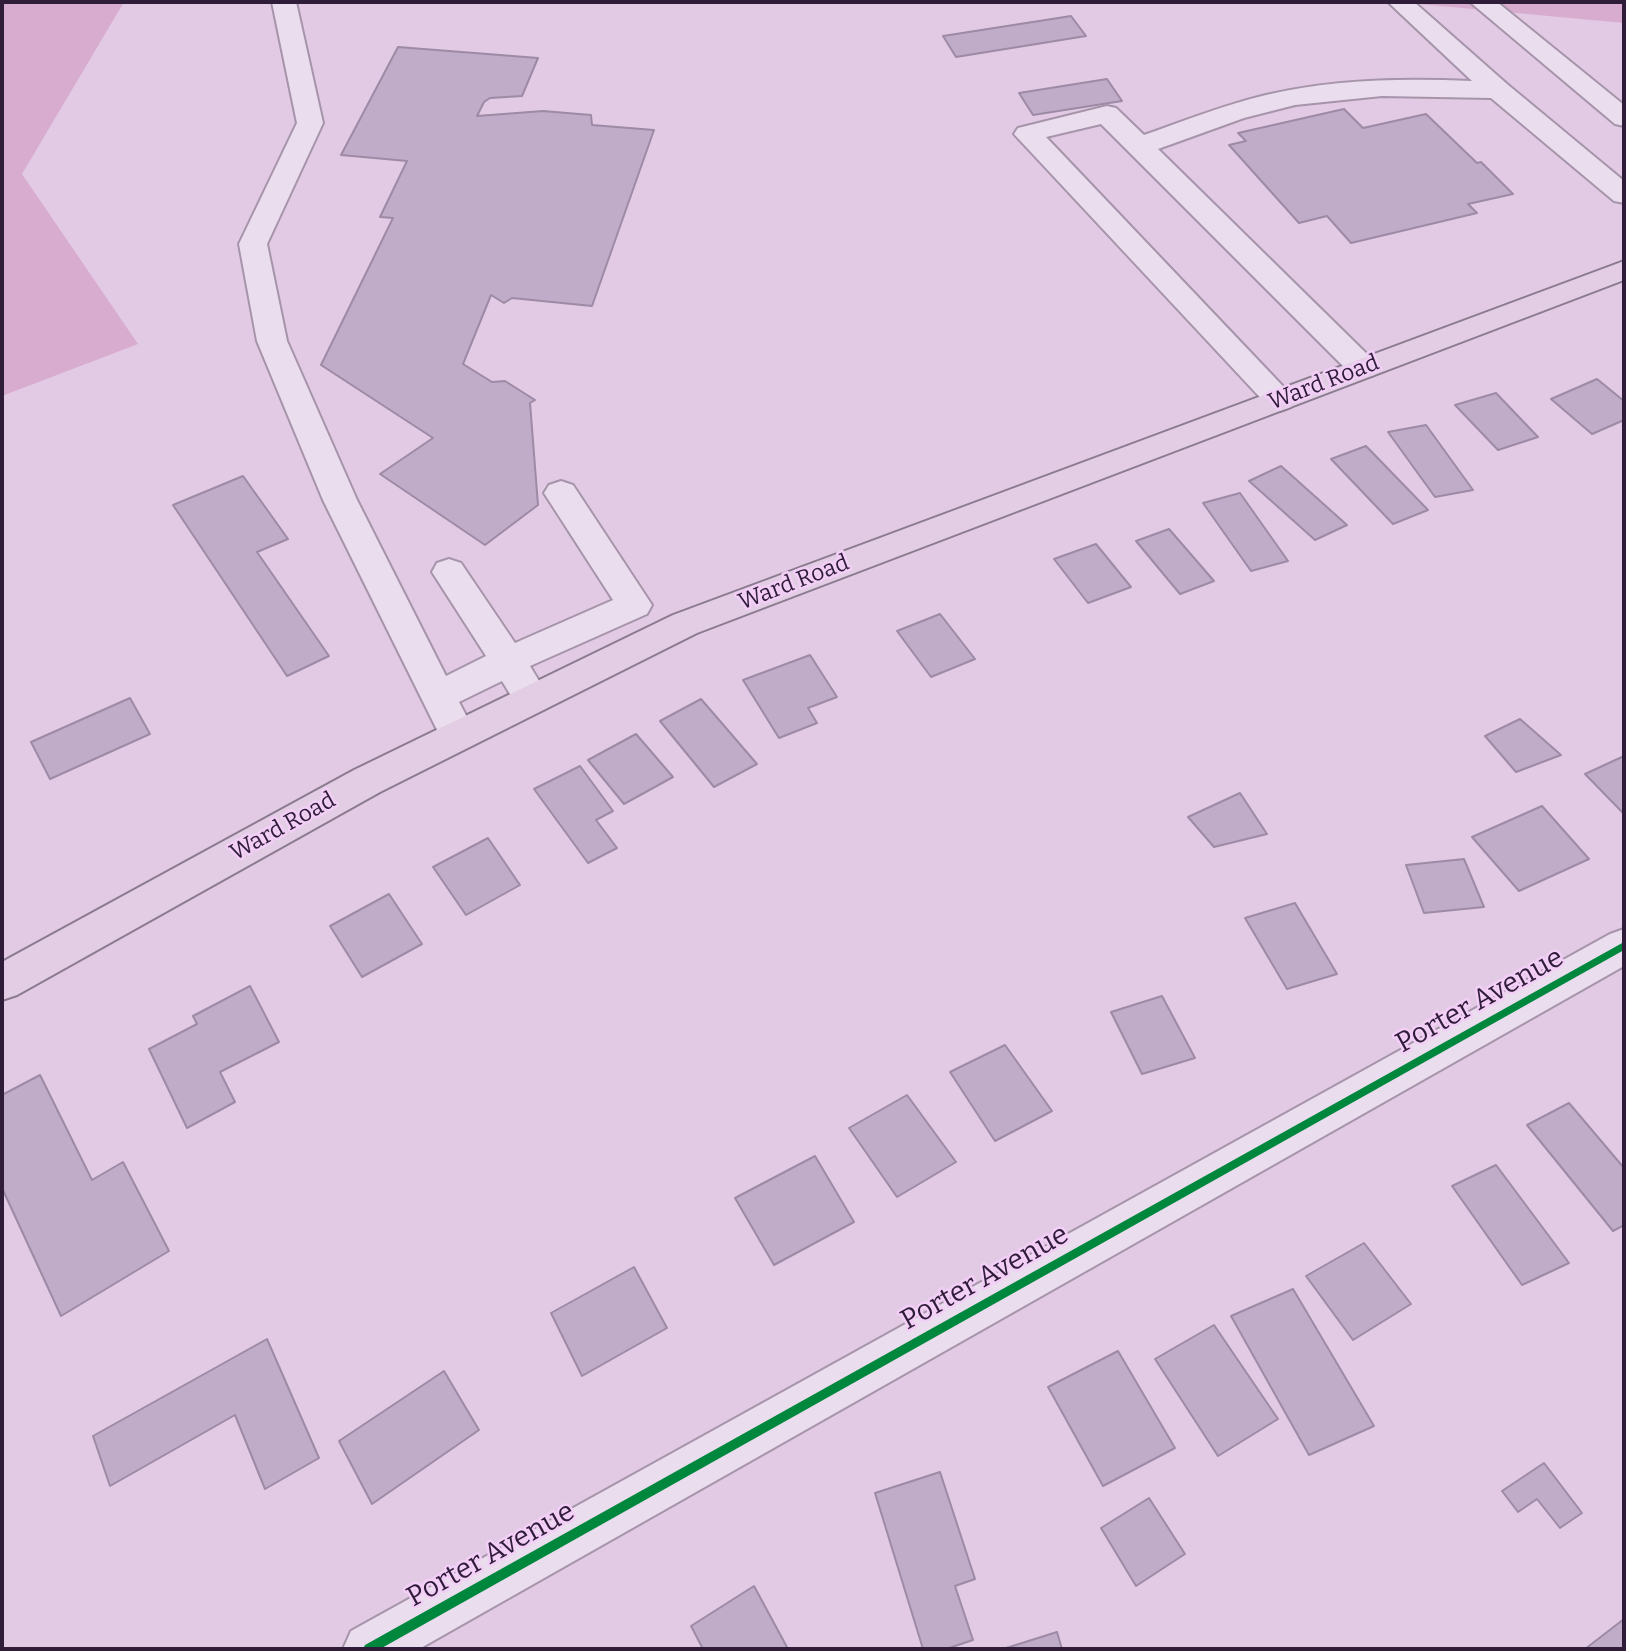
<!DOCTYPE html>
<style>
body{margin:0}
#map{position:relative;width:1626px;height:1651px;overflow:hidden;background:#e2cae5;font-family:Bitter,serif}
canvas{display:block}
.frame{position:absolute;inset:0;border:4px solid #2f1c39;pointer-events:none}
</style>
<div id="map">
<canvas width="1626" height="1651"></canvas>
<div class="frame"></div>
</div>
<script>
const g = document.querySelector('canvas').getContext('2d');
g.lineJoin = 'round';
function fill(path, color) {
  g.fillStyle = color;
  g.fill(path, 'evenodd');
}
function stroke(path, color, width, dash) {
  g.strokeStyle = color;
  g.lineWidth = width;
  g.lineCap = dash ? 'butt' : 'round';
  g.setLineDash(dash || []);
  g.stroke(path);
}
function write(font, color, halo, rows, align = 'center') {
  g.font = font + ' Bitter,serif';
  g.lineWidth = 5;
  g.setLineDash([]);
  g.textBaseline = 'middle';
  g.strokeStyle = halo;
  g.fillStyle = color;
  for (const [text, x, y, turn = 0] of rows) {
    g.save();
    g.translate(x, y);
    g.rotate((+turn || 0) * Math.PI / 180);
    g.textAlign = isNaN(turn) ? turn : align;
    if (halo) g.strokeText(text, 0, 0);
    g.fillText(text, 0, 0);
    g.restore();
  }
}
fill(new Path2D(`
 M2 2H124L22 174 138 344 2 396Z
 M1397 2H1624V23Z`), '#d8accf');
const building = new Path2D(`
 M1071 16 1086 36 956 57 943 36Z
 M398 47 538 58 522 96 490 98 484 102 477 116 543 111 591 115 592 125 654 130 592 306 512 298 504 303 491 295 463 364 492 382 505 381 535 400 530 403 538 505 485 545 380 474 433 438 321 365 393 218 380 217 407 161 341 155Z
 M1107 79 1122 101 1033 115 1019 93Z
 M1344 109 1363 128 1426 114 1477 163 1481 162 1513 194 1468 204 1477 213 1351 243 1327 216 1299 223 1229 145 1246 141 1238 133Z
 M1597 379 1624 401V420L1592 434 1551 399Z
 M1496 393 1538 437 1498 450 1455 405Z
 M1426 425 1473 490 1435 497 1388 432Z
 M1366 446 1428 510 1393 524 1331 459Z
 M1281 466 1347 525 1315 540 1249 481Z
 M243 476 288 539 257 552 329 656 287 676 173 505Z
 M1240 493 1288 561 1251 571 1203 503Z
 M1169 529 1214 581 1180 594 1136 541Z
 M1096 544 1131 587 1088 603 1054 559Z
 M940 614 975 659 931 677 897 631Z
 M810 655 837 697 808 708 817 723 779 738 743 680Z
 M130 698 150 734 50 779 31 742Z
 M701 699 757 764 714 787 660 721Z
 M1520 719 1561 755 1516 772 1485 736Z
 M636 734 673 777 624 804 588 760Z
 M1624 756V814L1585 774Z
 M580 766 613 811 596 820 617 848 588 863 534 789Z
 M1240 793 1267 834 1214 847 1188 817Z
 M1542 806 1589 859 1519 891 1472 837Z
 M488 838 520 885 466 915 433 867Z
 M1464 859 1484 907 1424 913 1406 865Z
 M389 894 422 944 362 977 330 926Z
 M1295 903 1337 974 1287 989 1245 918Z
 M250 986 279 1042 220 1072 235 1102 187 1128 149 1049 197 1024 193 1016Z
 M1162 996 1195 1058 1142 1074 1111 1012Z
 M1005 1045 1052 1111 995 1141 950 1072Z
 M40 1075 92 1180 123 1162 169 1251 61 1316 2 1188V1095Z
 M907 1095 956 1162 897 1197 849 1128Z
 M1569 1103 1624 1168V1225L1613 1231 1527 1125Z
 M815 1156 854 1222 774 1265 735 1198Z
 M1496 1165 1569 1263 1522 1285 1452 1186Z
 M1364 1243 1411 1304 1353 1340 1306 1276Z
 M634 1267 667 1328 582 1376 551 1313Z
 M1293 1289 1374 1426 1309 1455 1231 1316Z
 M1214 1325 1278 1419 1218 1456 1155 1359Z
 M267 1339 319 1458 265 1489 235 1415 110 1486 93 1436Z
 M1118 1351 1175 1448 1103 1486 1048 1387Z
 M444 1371 479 1430 372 1504 339 1441Z
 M1544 1463 1582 1513 1560 1528 1537 1499 1518 1512 1502 1491Z
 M940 1472 975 1579 955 1586 973 1640 946 1649H923L875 1493Z
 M1149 1498 1185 1554 1136 1586 1101 1528Z
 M754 1586 788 1649H703L691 1626Z
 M1624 1619V1649H1585Z
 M1057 1632 1062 1649H1003Z`);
fill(building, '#c0abc9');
stroke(building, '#9d8aa5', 2);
const minor = new Path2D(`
 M272 2H296L323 123 267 244 287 341 357 500 446 676 486 656 432 572 437 563 449 559 461 563 515 643 613 600 544 493 549 485 561 481 573 485 652 605 647 614 530 666 550 699 545 709 532 713 519 709 502 681 459 702 477 736 471 746 458 751 445 746 323 500 257 341 239 244 297 123Z
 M1388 2H1414L1507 84 1624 181V203L1614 201 1491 98 1382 96 1295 105 1244 118 1158 149 1374 361 1378 368 1374 375 1363 378 1352 375 1101 124 1046 137 1296 400 1291 407 1280 411 1269 407 1014 134 1018 128 1107 106 1116 108 1144 135C1184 121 1224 105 1266 95 1333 79 1403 78 1472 81Z
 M1470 2H1497L1624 105V126L1615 124Z
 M1624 929V966L419 1649H343L351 1631 1610 934Z`);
const major = new Path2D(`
 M1624 261V280L697 633 380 792 17 995 2 1000V962L354 770 673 615Z`);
stroke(minor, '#a694aa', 4);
stroke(major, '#8b7b8f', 4);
fill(minor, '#eadded');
fill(major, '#e2cde5');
fill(new Path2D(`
 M1624 942V950L380 1649H363L365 1645Z`), '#00873e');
write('23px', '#2f1c39', '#f3cff7', [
 ["Ward Road",1324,383,-21],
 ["Ward Road",794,583,-21],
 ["Ward Road",283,827,-29]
]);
write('28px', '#2f1c39', '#f3cff7', [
 ["Porter Avenue",1480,1001,-29],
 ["Porter Avenue",985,1278,-29],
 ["Porter Avenue",491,1555,-29]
]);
</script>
